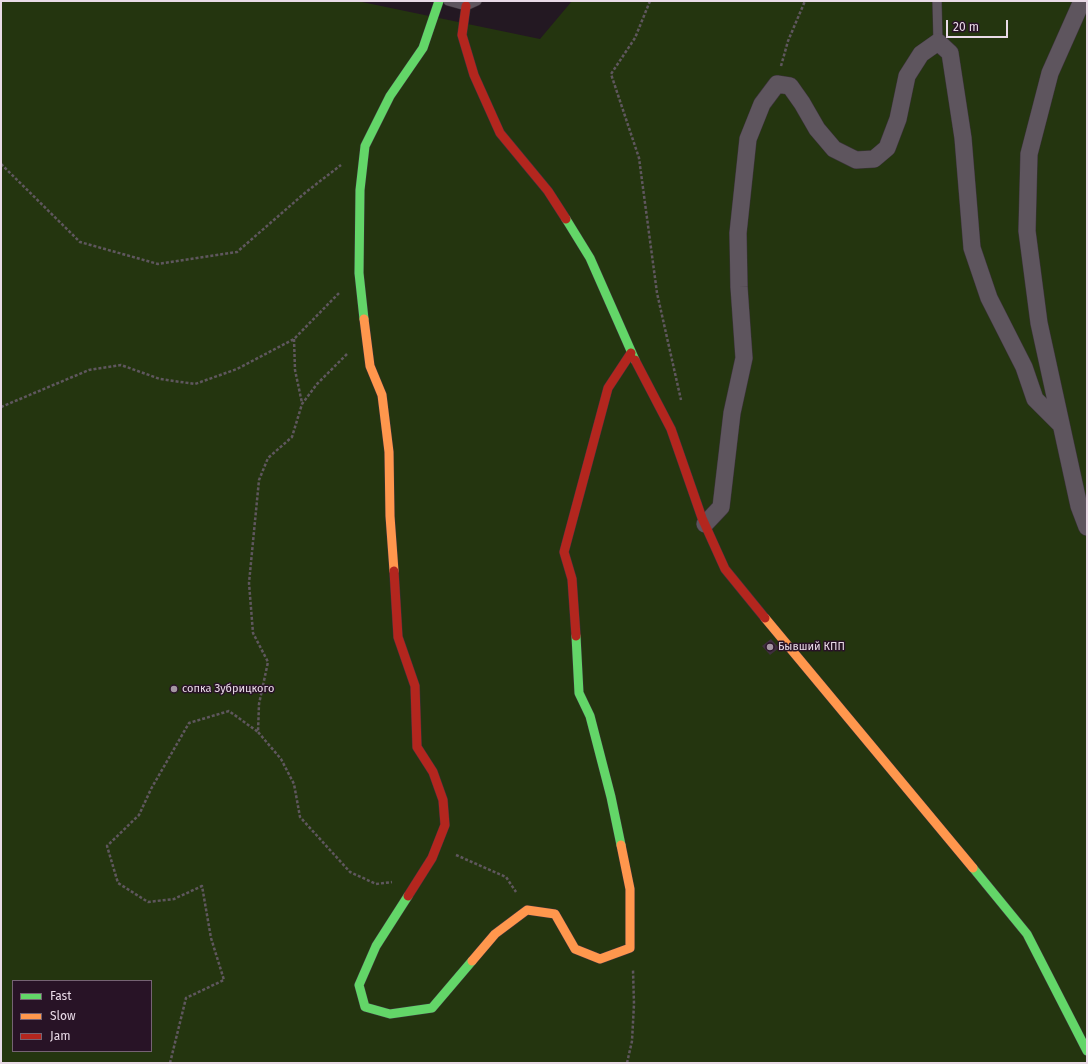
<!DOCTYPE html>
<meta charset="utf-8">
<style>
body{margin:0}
#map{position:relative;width:1088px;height:1064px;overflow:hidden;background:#231822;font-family:"Fira Sans",sans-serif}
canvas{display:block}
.frame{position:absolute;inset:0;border:2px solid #e9dae7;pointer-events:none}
.legend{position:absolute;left:12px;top:980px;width:140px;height:72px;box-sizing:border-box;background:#281326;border:1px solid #756373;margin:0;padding:5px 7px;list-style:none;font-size:12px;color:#e9dae7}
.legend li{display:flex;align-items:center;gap:8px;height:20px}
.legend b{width:20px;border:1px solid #756373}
.scale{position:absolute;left:946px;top:20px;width:62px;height:18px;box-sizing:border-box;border:2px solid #e9dae7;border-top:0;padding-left:5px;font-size:12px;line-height:14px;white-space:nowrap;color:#e9dae7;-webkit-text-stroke:3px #281326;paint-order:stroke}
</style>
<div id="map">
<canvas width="1088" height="1064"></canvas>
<div class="frame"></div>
<ul class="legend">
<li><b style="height:5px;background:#63d668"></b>Fast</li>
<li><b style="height:5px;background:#ff974d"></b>Slow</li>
<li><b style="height:5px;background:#b3261e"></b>Jam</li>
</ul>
<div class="scale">20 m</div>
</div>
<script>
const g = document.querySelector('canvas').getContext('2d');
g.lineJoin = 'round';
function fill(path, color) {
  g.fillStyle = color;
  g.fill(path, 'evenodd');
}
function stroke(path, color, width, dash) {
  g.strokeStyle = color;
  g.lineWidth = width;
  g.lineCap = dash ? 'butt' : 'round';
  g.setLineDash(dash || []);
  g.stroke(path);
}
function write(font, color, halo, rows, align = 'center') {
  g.font = font + ' "Fira Sans",sans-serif';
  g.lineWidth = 3;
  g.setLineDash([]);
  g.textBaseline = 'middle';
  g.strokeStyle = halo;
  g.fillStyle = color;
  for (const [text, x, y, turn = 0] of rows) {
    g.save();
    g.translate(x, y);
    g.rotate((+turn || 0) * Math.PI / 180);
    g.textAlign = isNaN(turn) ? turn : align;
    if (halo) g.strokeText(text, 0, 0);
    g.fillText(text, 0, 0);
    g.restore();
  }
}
fill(new Path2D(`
 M1 1H357L540 39 572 1H1087V1063H1ZM13 981H151V1051H13Z`), '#24350f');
fill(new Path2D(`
 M771 639 779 648 770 655 762 646Z`), '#3f2f3e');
const lane = new Path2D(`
 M448 1 466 6 477 1
 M937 1 938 42`);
const street = new Path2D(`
 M1082 1 1050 73 1029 154 1027 231 1039 323 1079 506 1087 527
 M705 524 721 507 732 413 744 358 739 287 738 233 748 139 762 104 777 84 790 86 802 103 817 129 834 149 856 160 874 159 887 148 898 119 907 76 921 54 938 42 950 53 963 138 972 248 989 298 1024 367 1035 399 1061 425`);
const fast = new Path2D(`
 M566 219 590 258 635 360
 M364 319 359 273 360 190 365 146 390 96 423 48 439 1
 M576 636 579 693 590 716 611 797 621 845
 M973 868 1027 934 1087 1051
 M408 896 376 946 359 985 365 1007 390 1014 432 1008 472 961`);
const slow = new Path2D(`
 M364 319 370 366 382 395 389 452 390 516 394 571
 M765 618 973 868
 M472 961 495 934 527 910 555 914 575 949 600 959 630 948V889L621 845`);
const jam = new Path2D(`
 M466 6 462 35 474 75 500 133 548 191 566 219
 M635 360 671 429 702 518 725 569 765 618
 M394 571 398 637 415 686 417 747 433 772 443 800 445 825 432 858 408 896
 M576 636 572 579 564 552 608 388 631 353`);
stroke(lane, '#3c333b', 10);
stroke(street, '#3c333b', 18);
stroke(fast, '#3c333b', 10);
stroke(slow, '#3c333b', 10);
stroke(jam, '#3c333b', 10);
stroke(new Path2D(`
 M650 1 635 38 611 74 639 158 657 293 681 400
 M781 66 788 41 805 1
 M1 164 80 242 158 264 237 252 306 192 341 165
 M294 339 295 370 302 403
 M347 354 317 384 302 404 292 437 268 458 259 480 249 583 253 633 268 662 259 704 258 732 281 759 294 784 300 817 350 872 376 884 392 882
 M1 407 89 370 121 365 160 379 195 384 237 369 294 339 339 293
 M456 855 506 877 516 892
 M170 1063 186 998 224 980 211 938 202 886 174 899 148 902 118 883 107 846 139 815 151 789 189 723 229 711 258 732
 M627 1063 632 1041 634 1004 633 970`), '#5f575e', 2.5, [3, 2]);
stroke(lane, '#5e555e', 9);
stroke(street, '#5e555e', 17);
stroke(fast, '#63d668', 9);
stroke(slow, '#ff974d', 9);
stroke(jam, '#b3261e', 9);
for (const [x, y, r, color] of [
 [770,647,4,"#a496a2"],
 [174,689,4,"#a496a2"]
]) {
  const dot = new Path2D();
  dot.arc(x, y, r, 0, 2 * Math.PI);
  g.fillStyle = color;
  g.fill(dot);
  stroke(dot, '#281326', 1.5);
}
write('11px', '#e9dae7', '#281326', [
 ["Бывший КПП",778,647],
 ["сопка Зубрицкого",182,689]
], 'left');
</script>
